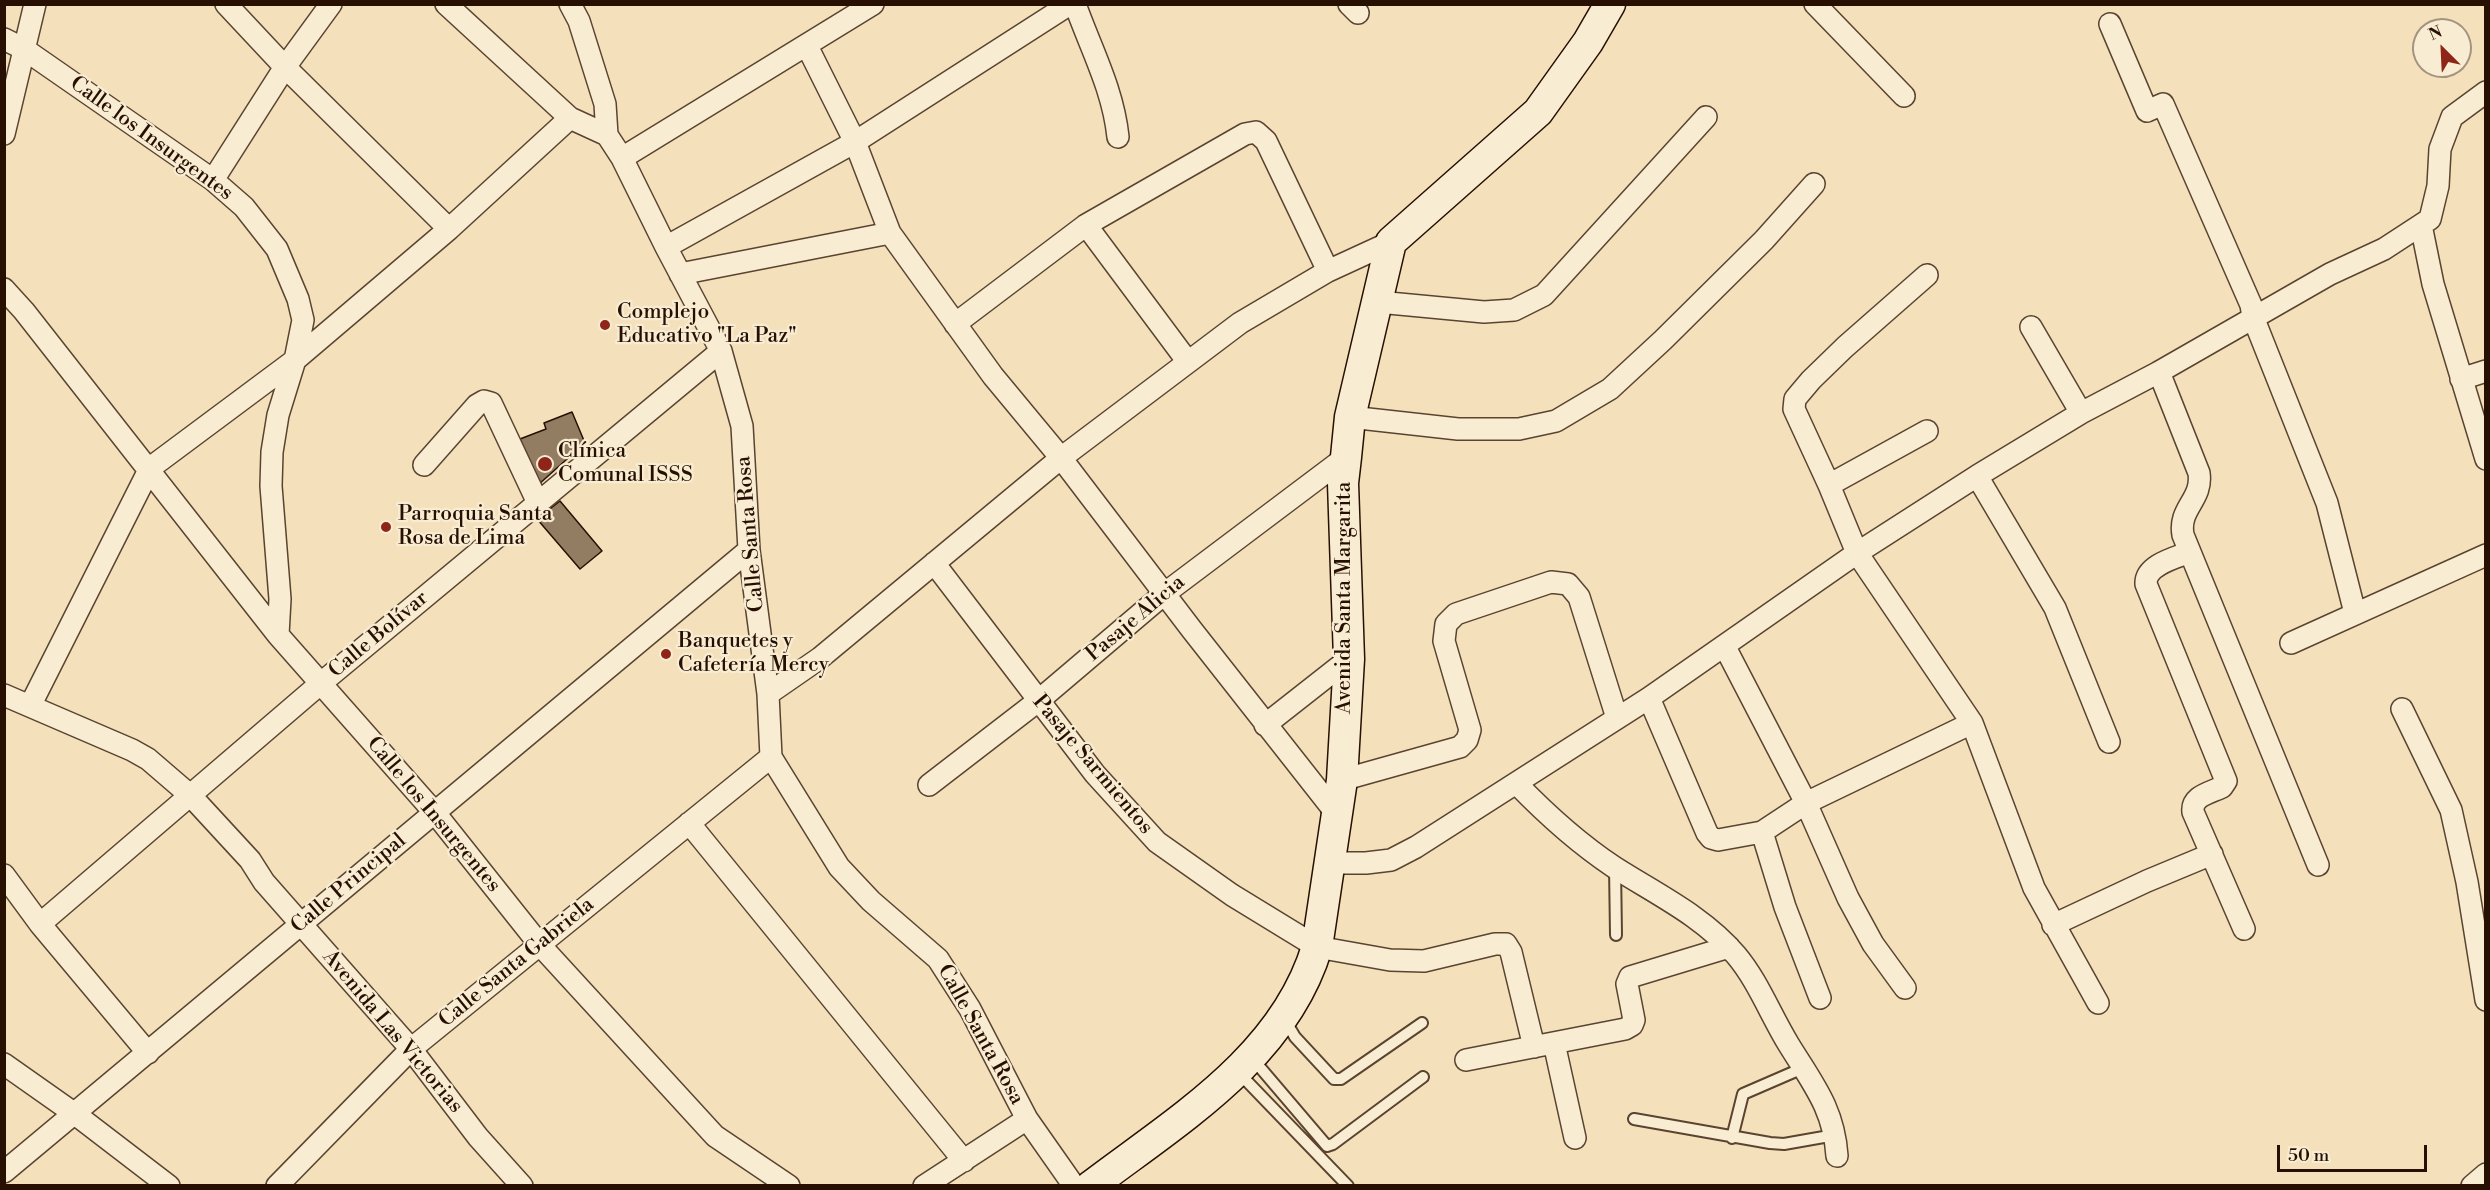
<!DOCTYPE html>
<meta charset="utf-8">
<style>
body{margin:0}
#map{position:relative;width:2490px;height:1190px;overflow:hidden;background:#f4e1bc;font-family:"Libre Bodoni",serif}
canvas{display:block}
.frame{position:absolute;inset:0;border:6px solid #271002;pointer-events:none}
.north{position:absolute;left:2412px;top:18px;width:60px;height:60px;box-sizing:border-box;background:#f8ecd3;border:2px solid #a4947f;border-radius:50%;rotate:336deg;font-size:16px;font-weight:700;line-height:24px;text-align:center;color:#271002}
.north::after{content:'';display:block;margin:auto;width:21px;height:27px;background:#8f2418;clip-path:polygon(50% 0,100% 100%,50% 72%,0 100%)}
.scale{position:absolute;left:2277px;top:1145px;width:150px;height:27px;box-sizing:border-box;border:3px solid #271002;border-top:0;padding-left:8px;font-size:18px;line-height:21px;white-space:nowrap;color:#271002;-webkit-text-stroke:4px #f8ecd3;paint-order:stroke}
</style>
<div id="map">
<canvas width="2490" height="1190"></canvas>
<div class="frame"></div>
<div class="north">N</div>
<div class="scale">50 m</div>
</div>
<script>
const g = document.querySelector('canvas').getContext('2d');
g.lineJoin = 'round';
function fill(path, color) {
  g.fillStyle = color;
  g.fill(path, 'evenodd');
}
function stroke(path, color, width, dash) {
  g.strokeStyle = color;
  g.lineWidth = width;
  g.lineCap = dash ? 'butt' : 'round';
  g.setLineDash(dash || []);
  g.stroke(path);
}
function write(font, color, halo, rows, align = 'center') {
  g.font = font + ' "Libre Bodoni",serif';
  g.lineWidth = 4.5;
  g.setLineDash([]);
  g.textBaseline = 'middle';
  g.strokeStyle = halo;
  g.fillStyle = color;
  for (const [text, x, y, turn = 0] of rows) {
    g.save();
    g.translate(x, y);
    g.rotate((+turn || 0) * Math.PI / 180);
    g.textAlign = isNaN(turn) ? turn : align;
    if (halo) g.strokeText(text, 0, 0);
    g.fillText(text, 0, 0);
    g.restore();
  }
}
const building = new Path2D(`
 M572 412 585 443 538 485 520 439 546 429 544 423Z
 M560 501 602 551 580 569 537 519Z`);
fill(building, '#927d63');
stroke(building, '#271002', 1.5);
const lane = new Path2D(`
 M1615 867 1616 935
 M1285 1020 1295 1037 1334 1079H1341L1422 1023
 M1252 1058 1327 1146 1333 1144 1423 1077
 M1238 1072 1348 1186
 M1634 1119 1770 1143 1784 1144 1835 1135
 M1732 1138 1743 1094 1803 1068`);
const street = new Path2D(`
 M226 4 285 67 449 229
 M446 4 570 118 607 135
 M570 4 579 21 605 104 607 135 622 158 666 247 721 351 742 426 749 550 768 694 771 757 839 867 871 901 938 959 970 1009 1027 1119 1074 1186
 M1075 4C1091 49 1113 89 1118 137
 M1349 4 1358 13
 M1815 4 1904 96
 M2110 24 2147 111 2163 104 2251 305 2253 317 2327 503 2355 613
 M4 39 24 49 213 180 244 207 277 249 298 299 303 320 295 360 150 468 30 706
 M807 46 855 142 890 233 993 376 1061 458 1192 630 1336 813
 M570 118 449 229 295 360 278 415 272 452 271 486 280 599 278 635 435 813 540 945 715 1136 789 1186
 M4 134 35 4
 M622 158 873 4
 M213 180 285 67 331 4
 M1086 225 1188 362
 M2421 225 2433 284 2486 459
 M666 247 855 142 1070 4
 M680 274 890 233
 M1927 275 1845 347 1811 380 1795 399 1794 409 1829 485 1857 553 1972 723 2034 888 2098 1003
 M4 289 24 311 278 635
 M1378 302 1484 312 1514 310 1544 295 1706 117
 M955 324 1086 225 1245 134 1256 132 1266 141 1328 271
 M2031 327 2081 413
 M2159 372 2199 473C2203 500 2178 508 2183 535L2318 865
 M2461 379 2486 371
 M1350 417 1458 429H1519L1556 421 1610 389 1663 340 1764 240 1814 184
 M424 465 477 405 484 401 491 403 538 503
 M1977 476 2055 608 2109 742
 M1829 485 1927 431
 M2190 552C2175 558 2145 565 2146 584L2226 781 2222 787C2210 793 2191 796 2193 812L2244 929
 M934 563 1095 774 1157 842 1232 895 1317 947 1390 960 1424 961 1495 944H1506L1511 952 1534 1047
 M2291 643 2486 555
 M1725 647 1806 803 1848 898 1873 944 1905 988
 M768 694 820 658 1061 458 1240 323 1328 271 1391 242
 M4 695 132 750 148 759 191 796 250 860 264 882 411 1049 478 1137 522 1186
 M1649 698 1707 833 1711 838 1718 840 1762 832 1806 803 1972 723
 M2402 709 2451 810 2467 882 2486 1000
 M1265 725 1349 659
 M1342 780 1460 747 1467 740 1470 730 1444 641 1446 624 1456 614 1551 582 1568 584 1579 597 1617 718
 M1517 784C1547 815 1578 843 1614 867 1656 894 1703 916 1736 955 1758 981 1771 1016 1789 1045 1813 1084 1834 1109 1837 1156
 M929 785 1038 701 1164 594 1346 457
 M689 823 964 1161
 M1762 832 1785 907 1820 998
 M1330 863H1366L1391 860 1416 847 1649 698 1857 553 1977 476 2081 413 2159 372 2330 274 2384 249 2430 219 2438 186 2440 149 2452 117 2486 92
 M4 875 40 924 148 1053
 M40 924 320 684 721 351
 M2053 925 2147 881 2212 854
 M1554 1043 1575 1138
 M1466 1060 1625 1029 1632 1025 1634 1020 1627 984 1630 977 1729 947
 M4 1064 75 1114 169 1186
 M4 1172 749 550
 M277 1186 411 1049 771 757
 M924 1186 1027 1119
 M2472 1186 2486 1174`);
const secondary = new Path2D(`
 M1091 1186C1178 1120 1284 1057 1317 947L1342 780 1349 659 1343 483 1346 457 1350 417 1391 242 1538 112 1588 42 1610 4`);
stroke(lane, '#5a4430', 14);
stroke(street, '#5a4430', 24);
stroke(secondary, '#271002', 33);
stroke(lane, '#f8ecd3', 10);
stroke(street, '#f8ecd3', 21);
stroke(secondary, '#f8ecd3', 30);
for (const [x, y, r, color] of [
 [605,325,6,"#8f2418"],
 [545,464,8,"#8f2418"],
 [386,527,6,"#8f2418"],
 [666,654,6,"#8f2418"]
]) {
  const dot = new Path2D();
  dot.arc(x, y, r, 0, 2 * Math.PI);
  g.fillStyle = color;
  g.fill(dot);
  stroke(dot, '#f8ecd3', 2);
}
write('21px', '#271002', '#f8ecd3', [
 ["Calle los Insurgentes",151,139,36],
 ["Calle Santa Rosa",751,534,-95],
 ["Avenida Santa Margarita",1345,598,-90],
 ["Pasaje Alicia",1136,619,-40],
 ["Calle Bolívar",379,635,-40],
 ["Pasaje Sarmientos",1092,765,50],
 ["Calle los Insurgentes",433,815,50],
 ["Calle Principal",349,884,-40],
 ["Calle Santa Gabriela",517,963,-39],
 ["Avenida Las Victorias",392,1032,50],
 ["Calle Santa Rosa",980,1035,61]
]);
write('21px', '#271002', '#f8ecd3', [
 ["Complejo",617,313],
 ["Educativo \"La Paz\"",617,337],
 ["Clínica",558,452],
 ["Comunal ISSS",558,476],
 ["Parroquia Santa",398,515],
 ["Rosa de Lima",398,539],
 ["Banquetes y",678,642],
 ["Cafetería Mercy",678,666]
], 'left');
</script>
